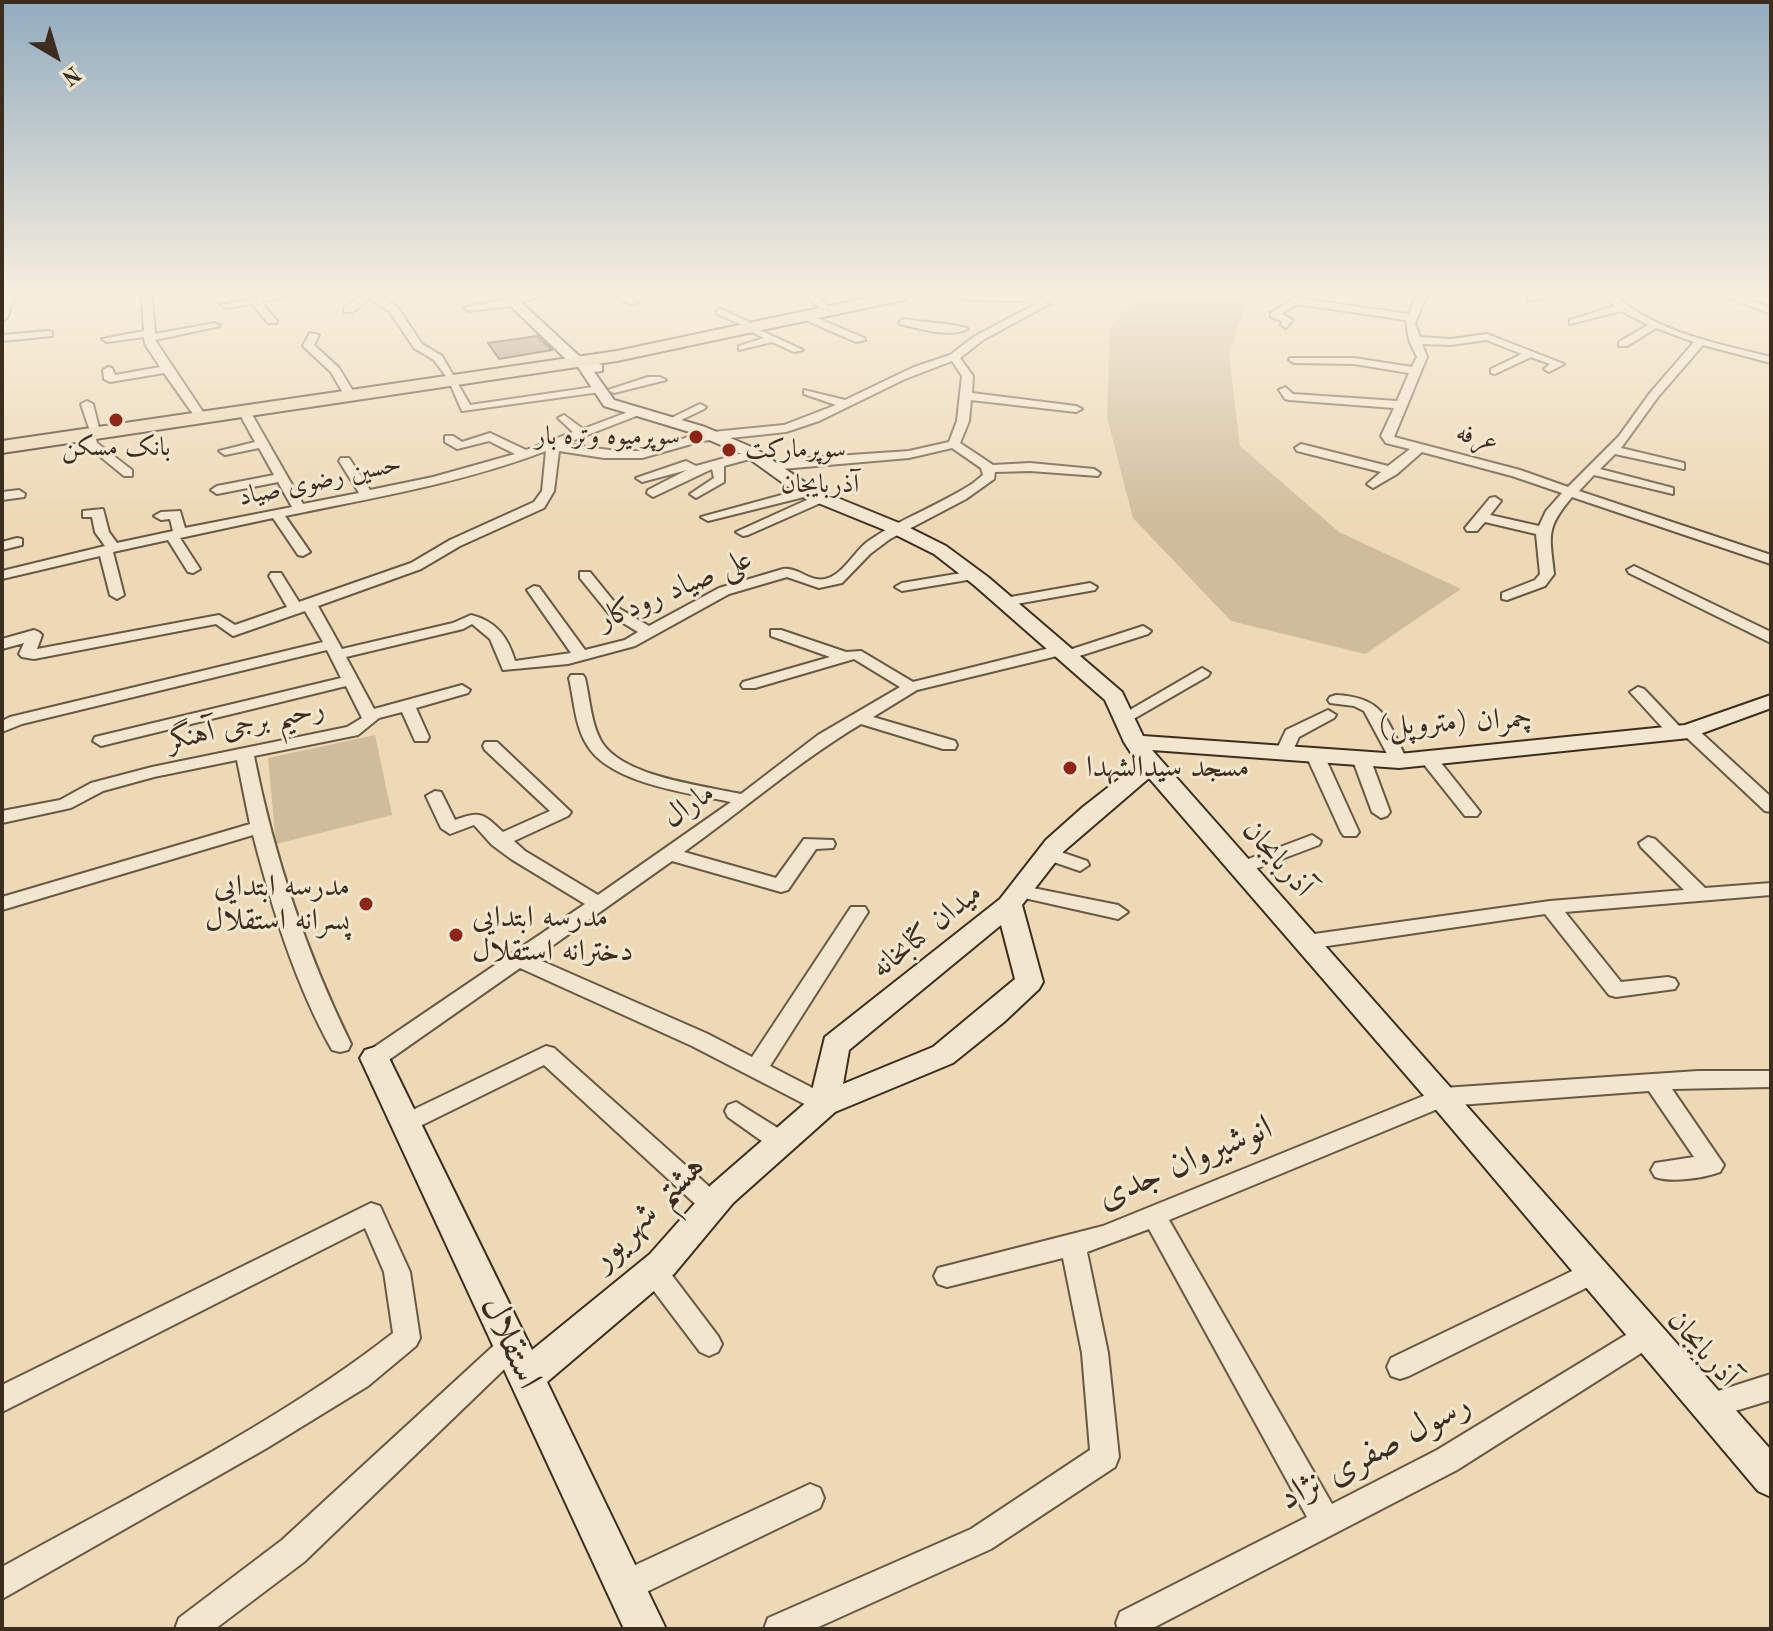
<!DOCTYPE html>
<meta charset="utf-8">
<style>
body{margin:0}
#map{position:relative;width:1773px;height:1631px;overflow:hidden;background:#edd9b5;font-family:"Old Standard TT",serif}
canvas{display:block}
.frame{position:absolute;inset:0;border:4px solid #3d2d1e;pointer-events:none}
.north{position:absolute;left:16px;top:16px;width:80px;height:80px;-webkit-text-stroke:6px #f3e6cf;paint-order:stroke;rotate:142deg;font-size:22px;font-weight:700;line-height:32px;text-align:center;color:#3d2d1e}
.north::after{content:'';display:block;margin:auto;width:28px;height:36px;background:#3d2d1e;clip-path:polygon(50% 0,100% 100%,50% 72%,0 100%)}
</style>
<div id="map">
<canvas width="1773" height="1631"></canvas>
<div class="frame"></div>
<div class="north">N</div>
</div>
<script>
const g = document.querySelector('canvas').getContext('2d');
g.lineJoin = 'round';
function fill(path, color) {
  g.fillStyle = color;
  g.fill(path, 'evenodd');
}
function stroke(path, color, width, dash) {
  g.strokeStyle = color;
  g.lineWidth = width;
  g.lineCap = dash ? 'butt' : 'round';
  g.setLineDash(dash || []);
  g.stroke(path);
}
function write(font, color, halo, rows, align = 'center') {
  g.font = font + ' "Old Standard TT",Amiri,serif';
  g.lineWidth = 6;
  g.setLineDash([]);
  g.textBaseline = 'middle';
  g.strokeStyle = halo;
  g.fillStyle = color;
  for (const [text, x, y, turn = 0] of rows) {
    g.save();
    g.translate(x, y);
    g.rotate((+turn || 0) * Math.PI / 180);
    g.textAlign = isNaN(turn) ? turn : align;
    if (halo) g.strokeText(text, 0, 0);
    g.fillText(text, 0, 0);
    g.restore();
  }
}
fill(new Path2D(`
 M1138 295H1244L1246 302 1229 354 1240 446 1339 532 1461 589 1365 654 1231 621 1133 518 1107 417 1110 329Z
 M375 735 392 815 276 844 268 758Z`), '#cfbc9b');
const building = new Path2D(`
 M537 336 552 350 499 359 488 343Z`);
fill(building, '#99866d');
stroke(building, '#3d2d1e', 2);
const street = new Path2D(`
 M5 295H15L7 318 2 321Z
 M142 295H152L155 334 215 323 220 326 155 340 203 412 201 414H193L164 373 110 382 104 379 103 370 108 367 112 368 115 375 160 367 145 344 144 337 107 342 102 339 144 331Z
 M267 295H290L261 302 277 321 276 323H268L252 304 226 308 221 305Z
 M361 295H380L398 308 422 344 442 356 470 405 600 386 606 389 600 392 462 411 448 379 434 360 414 348 390 312 370 299 352 312H344V308Z
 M523 295H543L511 306 469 311 464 308Z
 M616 295H628L638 302 630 304Z
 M805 295H816L829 307 821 309Z
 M867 295H878L879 296 874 299Z
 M962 295H1043L1038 298 1049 304 983 340 960 358 973 376 972 393 1076 406 1082 409 1076 412 971 400 969 421 960 443 993 465 1030 463 1094 469 1100 473 1098 476 1030 471 995 472 994 479 966 499 890 539 870 554 842 583 819 588 787 577 729 594 635 646 568 664 503 670 490 639 472 624 463 629 346 657 374 709 462 685 470 690 468 693 416 708 429 737 427 741H415L402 712 379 718 358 735 254 756C274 857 306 952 351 1044L348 1050 340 1052 332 1050C295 984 272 908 253 835L2 910V897L250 824 237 760 154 777 103 791 71 808 2 823V811L60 800 91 783 152 767 347 727 362 718 346 686 101 746 93 741 95 737 341 678 327 650 22 724 2 732V721L10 717 323 642 305 611 233 636 216 624 34 659 22 657 19 654 24 643 2 649V639L34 630 39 632 42 635 37 649 219 615 235 625 287 607 269 576 271 573H281L299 602 411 563 450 540 534 502 542 491 546 451C462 483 372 498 285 516L310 552 303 556 298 555 273 518 180 538 200 569 193 573 188 572 168 540 113 552 124 595 117 599 110 595 100 556 2 579V571L105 546 95 532 92 517H83V511L103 509 109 532 117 543 173 531 170 519 161 520 154 516 161 512 180 511 185 528 292 507 278 482 217 494 211 490 217 486 274 475 259 448 225 455 219 451 255 442 238 411 240 409 250 411 303 504 359 493 339 461 341 458H349L370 490 433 477 515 454 489 441 457 449 445 442V436H453L462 442 490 433 526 450 573 432 558 418 564 415 583 429 636 409H644V413L564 444 617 451H642L702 433 784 425 836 405 804 394V390L845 400 914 367 950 355 975 336 1036 304 1028 301 966 300ZM952 361 962 376 957 421 949 442 909 451 793 459 764 466 770 470 909 458 952 448 981 468 983 475 972 484C938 506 899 519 867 542 853 553 843 575 825 579 809 582 798 567 783 569L719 588 649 626 620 609 590 572H580V578L610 615 638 632 625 640 585 650 539 587 534 586 527 590 571 653 515 661C508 637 496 621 471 615L453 623 342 649 318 606 421 569 460 546 544 508 554 491 559 451 604 458H642L702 441 786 432 819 421 905 379Z
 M1417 295H1427L1415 323 1420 337 1451 339 1487 334 1564 364 1549 372 1544 369 1550 364 1531 357 1495 374 1491 373V369L1522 354 1486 340 1451 345 1422 344 1427 357 1394 437 1520 470 1568 487 1619 436 1650 393 1694 342 1656 328 1627 346H1619V342L1648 325 1621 311 1570 324V320L1615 306 1604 295H1615C1655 332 1719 344 1771 357V363L1703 345 1658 397 1621 448 1684 463V469L1615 454 1600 469 1673 488V494L1594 475 1579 491 1771 555V564L1572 497C1545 529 1550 535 1554 574L1545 586 1507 600 1502 599V593L1535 580 1540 574 1536 534 1485 522 1477 531H1467L1465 528 1490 498 1495 497 1501 501 1490 515 1539 526 1546 511 1562 493 1512 476 1422 452 1397 474 1373 488 1367 484 1381 472 1297 451 1295 448 1301 444 1388 466 1410 449 1386 443 1381 436 1394 408 1289 400 1285 399 1279 390 1285 387 1293 394 1397 401 1409 373 1354 364 1294 363 1289 360 1290 358H1354L1412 367 1417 357 1409 340 1406 320 1297 304 1282 314 1293 320 1286 328 1281 325 1282 321 1271 317V313L1295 298 1409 314Z
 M1534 295H1550L1528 301V297Z
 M1722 295H1737L1771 308V314Z
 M721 309 749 322V325L803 350 794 352 772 342 739 350V346L764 338 747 330V327L717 314V310Z
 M805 313 864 338 865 340 856 342 801 318V314Z
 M904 319C919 322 960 324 968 329 950 338 920 329 900 324L899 322Z
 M48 331 52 332V336L2 341V335Z
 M310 333 319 335 314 345 339 368 353 391 351 393H343L331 372 303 346Z
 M648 377H660L666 380 614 393 608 390Z
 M87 401 93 404 99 428 94 431 97 443 132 470V476H124L85 444V434L90 431 81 404Z
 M700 404 706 407 704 409 675 423 665 421Z
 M753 450 759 454 757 457 724 466V482L696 498 690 494 714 478 712 469 653 497 647 493 648 490 687 470 642 482 636 478 686 461 696 466Z
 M807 488 813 492 812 495 708 521 701 517Z
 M19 490 25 494 24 497 2 500V492Z
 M820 494 826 498 825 501 748 535 743 536 736 532Z
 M17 538 22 539V545L2 550V542Z
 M1634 566 1771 632V643L1629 573 1627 570Z
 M974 571 981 575 979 578 902 591 895 587 902 583Z
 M1090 583 1097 587 1095 590 1005 606 998 602 1005 598Z
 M1143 626 1151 631 1148 634 1070 659H1060L1057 656 917 690 873 717 955 741 957 745 955 749H943L861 724C799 761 743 810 684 852L776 878 804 839 833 840 835 844 833 848 816 849 788 890 781 892 672 861 535 958 708 1034 752 1057 851 907H865L868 912 770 1066 832 1098 835 1104 832 1110 824 1113 816 1110 692 1046 520 968 383 1064 375 1066 367 1064 364 1058 367 1052 585 904 511 859 492 845 474 825 450 834 441 828 426 796 435 791 441 792 455 820C482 810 483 814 503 832L550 811 485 750 483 746 485 742H497L571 812 568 816 514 841 525 851 598 895 731 802C690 793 610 784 587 745 575 726 574 700 569 678L571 675H583L585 678C590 699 591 726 603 744 626 777 704 786 741 794L818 735 900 687 854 659 755 688H743L741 685 743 682 830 657 771 636V630H781L846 652 861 651 913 682 1058 646 1066 651Z
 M1202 668 1210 673 1208 676 1130 721 1124 723 1116 718Z
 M1638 687 1644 689 1682 729 1695 727 1771 797V812L1765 811 1684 735 1671 737 1630 692Z
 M1336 695C1387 698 1386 721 1408 761L1405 765H1393L1364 711 1354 706 1330 703 1328 700 1330 697Z
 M1328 710 1336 715 1334 718 1299 737 1290 757H1278L1275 753 1286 730Z
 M1315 750 1324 755 1359 832 1356 836H1344L1341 832 1306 755Z
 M1361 753 1370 758 1390 812 1387 816 1381 818 1372 812 1352 758Z
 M1428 753 1434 754 1477 808 1480 812 1477 816H1465L1422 762 1419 758 1422 754Z
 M1312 835 1321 841 1319 845 1242 874 1233 868 1235 864Z
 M1648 837 1655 839 1705 888 1771 883V895L1565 912 1621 982 1668 977 1675 979 1678 984 1675 989 1616 997 1609 995 1545 914 1307 949 1300 947 1297 942 1300 937 1307 935 1550 901 1684 890 1641 847 1639 843Z
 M1049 848 1087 861 1089 865 1080 871 1042 858 1040 854 1042 850Z
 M1018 885 1118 905 1128 912 1118 919 1011 895 1008 891Z
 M546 1046 554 1048 722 1198 725 1205 722 1212 713 1215 704 1212 544 1065 414 1129 406 1132 398 1129 395 1123 398 1117Z
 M1698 1071H1771V1087L1672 1089 1724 1165 1720 1172C1703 1178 1672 1183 1655 1177L1651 1170 1655 1163 1694 1157 1649 1091 1445 1106 1169 1220 1332 1504 1437 1450 1639 1327 1648 1323 1657 1327 1661 1335 1657 1343 1457 1470 1151 1629H1118L1116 1623 1120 1612 1307 1517 1149 1229 1087 1252 1108 1353 1119 1457 1115 1467 991 1549 814 1629H764L768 1618 971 1529 1090 1450 1082 1353 1063 1258 947 1287 938 1284 934 1276 938 1268 1103 1226 1443 1088Z
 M736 1102 789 1135 793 1142 789 1149 781 1151 773 1149 728 1117 725 1111 728 1105Z
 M371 1203 380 1206 410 1272 420 1338 416 1346 368 1386 267 1448 2 1599V1567C131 1495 277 1424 393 1333L384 1272 365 1228 2 1412V1385Z
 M653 1259 662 1262 718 1336 722 1344 718 1352 709 1356 700 1352 644 1278 640 1270 644 1262Z
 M1593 1261 1602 1264 1606 1272 1602 1280 1409 1376 1400 1379 1391 1376 1387 1367 1391 1358Z
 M511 1334 520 1338 524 1346 520 1354 304 1562 215 1629H175L179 1618 282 1540 502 1338Z
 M1771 1374V1400L1709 1419 1699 1415 1695 1406 1699 1397Z
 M810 1484 820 1488 824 1498 820 1508 636 1597 625 1601 614 1597 610 1586 614 1575Z`);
const secondary = new Path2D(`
 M499 295H513L578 355 602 365V371L594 372 614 400 705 427 756 449 813 488 904 525 946 546 988 577 1122 692 1143 736 1399 754 1685 725 1771 695V708L1689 738 1399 768 1152 750 1771 1450V1497L1758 1491 1432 1105 1149 778 1064 851 1022 905 1043 982 1039 989 1004 1022 953 1063 835 1112 733 1203 674 1274 547 1382 666 1629H624L360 1058 365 1050 375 1047 385 1050 532 1350 650 1254 711 1185 810 1099 825 1037 1000 899 1046 840 1083 807 1138 764 1124 742 1105 700 974 585 934 554 892 533 801 496 744 455 693 433 604 406 576 364 568 361ZM1001 925 1015 979 933 1047 843 1084 849 1050Z`);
const primary = new Path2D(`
 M881 295H910L903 300 617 361 2 453V441L617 351Z`);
stroke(street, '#695844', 4);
stroke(secondary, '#3d2d1e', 4);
stroke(primary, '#3d2d1e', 4);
fill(street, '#f3e6cf');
fill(secondary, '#f3e6cf');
fill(primary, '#edd9b5');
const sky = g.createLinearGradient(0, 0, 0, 524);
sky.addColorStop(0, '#92acbf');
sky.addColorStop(0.56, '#f7eede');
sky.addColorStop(1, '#f7eede00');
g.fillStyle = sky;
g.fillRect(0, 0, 1773, 524);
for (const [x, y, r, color] of [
 [116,420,8,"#8f2418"],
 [696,437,8,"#8f2418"],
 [729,450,8,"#8f2418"],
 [1070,768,8,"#8f2418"],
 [366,904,8,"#8f2418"],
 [456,935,8,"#8f2418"]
]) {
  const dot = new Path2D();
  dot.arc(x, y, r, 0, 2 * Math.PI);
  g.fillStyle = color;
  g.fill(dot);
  stroke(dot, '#f3e6cf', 3);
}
write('26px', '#3d2d1e', '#f3e6cf', [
 ["سوپرمیوه وتره بار",680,437],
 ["بانک مسکن",116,448,"center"],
 ["سوپرمارکت",745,450,"left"]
], 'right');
write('26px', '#3d2d1e', '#f3e6cf', [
 ["عرفه",1477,438,15],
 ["حسین رضوی صیاد",320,481,-12]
]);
write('26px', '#3d2d1e', '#f3e6cf', [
 ["آذربایجان",820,485]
]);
write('30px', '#3d2d1e', '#f3e6cf', [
 ["علی صیاد رودکار",675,590,-23],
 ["چمران (متروپل)",1455,723,-3],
 ["رحیم برجی آهنگر",246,725,-12],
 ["مارال",689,806,-35],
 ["آذربایجان",1277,859,49],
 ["میدان کتابخانه",927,931,-39],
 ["آذربایجان",1702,1349,49]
]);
write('30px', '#3d2d1e', '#f3e6cf', [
 ["مسجد سیدالشهدا",1086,768],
 ["مدرسه ابتدایی",350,887,"right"],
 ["پسرانه استقلال",350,921,"right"],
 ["مدرسه ابتدایی",472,918],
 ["دخترانه استقلال",472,952]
], 'left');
write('36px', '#3d2d1e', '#f3e6cf', [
 ["انوشیروان جدی",1185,1163,-23],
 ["هشتم شهریور",648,1213,-45],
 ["استقلال",510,1343,65],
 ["رسول صفری نژاد",1375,1452,-28]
]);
</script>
